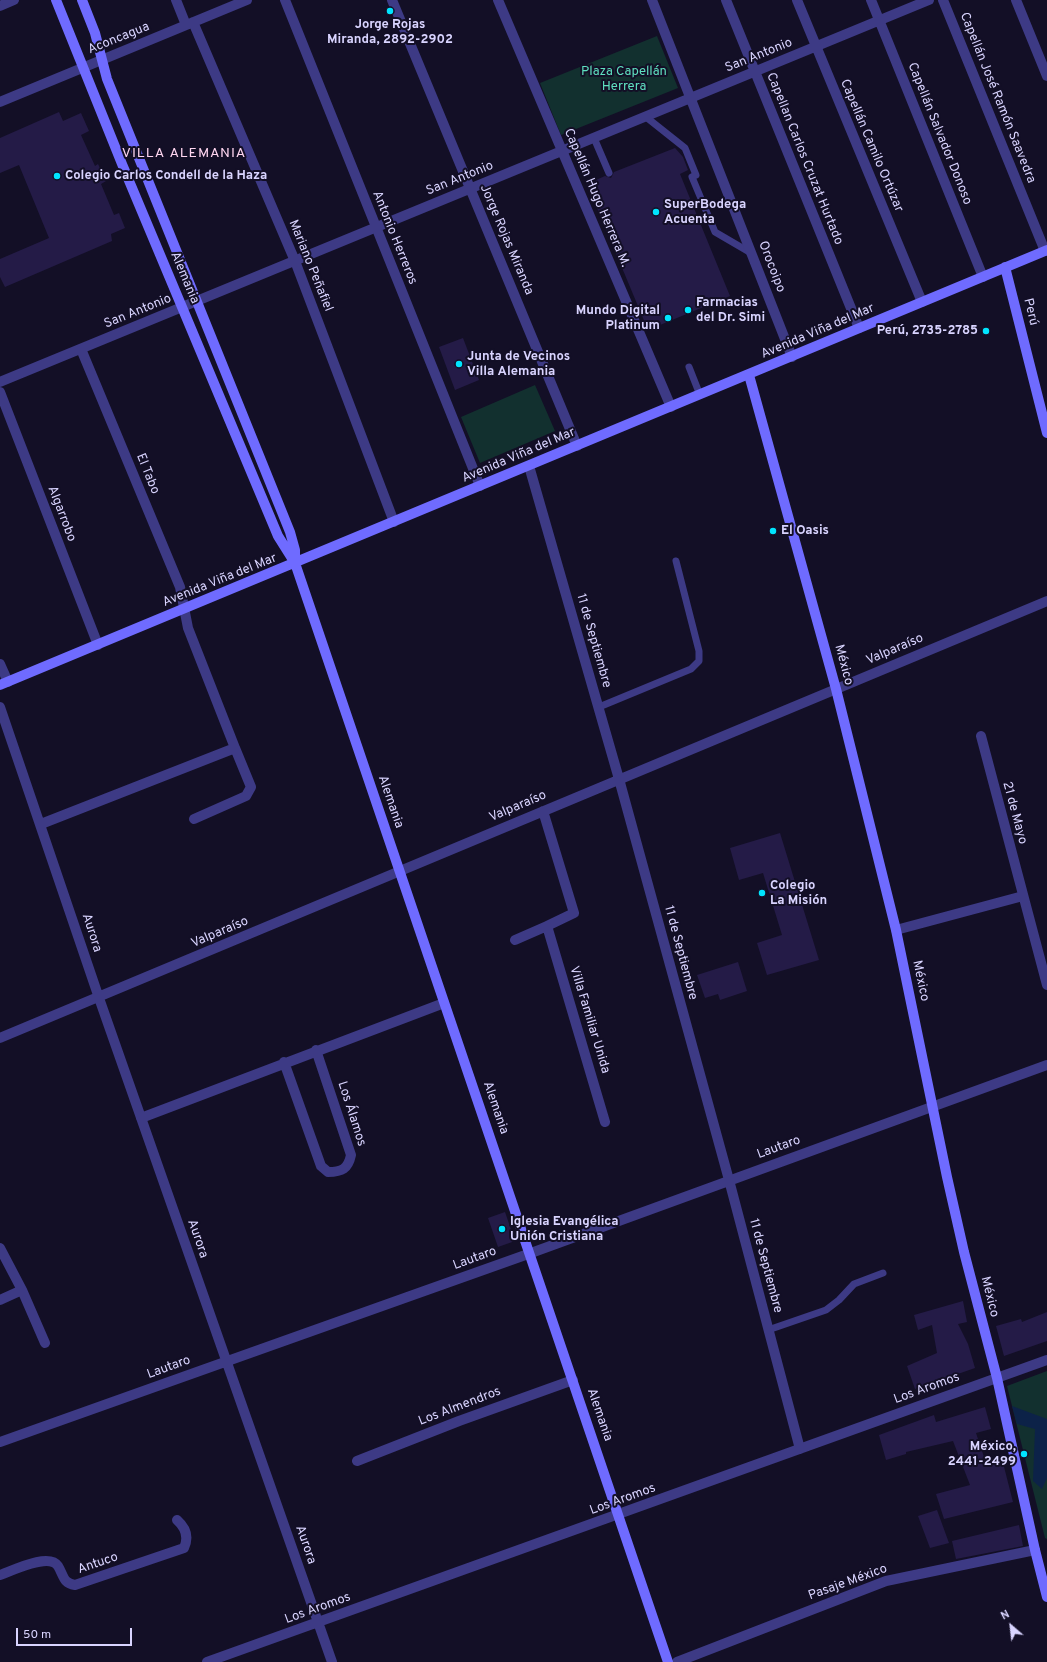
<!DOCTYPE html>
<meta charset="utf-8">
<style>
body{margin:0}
#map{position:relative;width:1047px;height:1662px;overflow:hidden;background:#130f26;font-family:Overpass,sans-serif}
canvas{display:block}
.north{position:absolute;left:991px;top:1606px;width:40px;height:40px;-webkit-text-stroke:3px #130f26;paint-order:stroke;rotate:332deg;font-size:11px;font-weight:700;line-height:16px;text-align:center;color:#d9d4ff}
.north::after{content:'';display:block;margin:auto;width:14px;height:18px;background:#d9d4ff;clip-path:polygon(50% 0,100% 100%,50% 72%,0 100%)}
.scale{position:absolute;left:16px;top:1628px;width:116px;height:18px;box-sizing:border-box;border:2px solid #d9d4ff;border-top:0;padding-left:5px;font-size:12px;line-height:14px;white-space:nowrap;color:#d9d4ff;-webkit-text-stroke:3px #130f26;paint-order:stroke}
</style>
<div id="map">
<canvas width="1047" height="1662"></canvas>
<div class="north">N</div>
<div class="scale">50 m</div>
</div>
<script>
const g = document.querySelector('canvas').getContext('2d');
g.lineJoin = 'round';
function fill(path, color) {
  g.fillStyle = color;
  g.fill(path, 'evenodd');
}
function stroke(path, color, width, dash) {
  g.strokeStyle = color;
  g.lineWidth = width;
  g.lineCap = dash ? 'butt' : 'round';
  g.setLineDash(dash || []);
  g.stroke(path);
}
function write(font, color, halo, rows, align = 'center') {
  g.font = font + ' Overpass,sans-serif';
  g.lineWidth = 4;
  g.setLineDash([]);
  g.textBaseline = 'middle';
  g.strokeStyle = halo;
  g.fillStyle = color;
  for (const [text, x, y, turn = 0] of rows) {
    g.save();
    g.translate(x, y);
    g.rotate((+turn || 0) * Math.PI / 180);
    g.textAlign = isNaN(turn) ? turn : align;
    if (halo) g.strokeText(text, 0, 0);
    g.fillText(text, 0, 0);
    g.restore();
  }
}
fill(new Path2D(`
 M657 36 678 88 561 135 540 83Z
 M535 385 555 431 480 463 461 417Z
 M1047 1371V1539L1045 1538 1007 1386Z`), '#12302f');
fill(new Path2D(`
 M1012 1406 1047 1419V1478L1042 1489 1033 1481 1035 1429 1017 1424Z`), '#0c2248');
fill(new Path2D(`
 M59 112 63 121 81 113 89 131 81 135 95 166 98 164 106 181 101 184 114 215 119 213 125 228 111 234 112 241 5 287 0 277V259L49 238 19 165 0 173V138Z
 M675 148 683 157 688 170 680 174 730 296 648 330 587 184 605 176 611 178 614 172Z
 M463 338 479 380 455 390 439 347Z
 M780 833 819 960 767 975 757 943 782 935 763 873 739 880 730 848Z
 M738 962 747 991 720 1000 718 994 705 998 697 975Z
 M505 1212 515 1241 498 1247 488 1218Z
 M963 1301 967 1322 958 1324 968 1344 975 1368 915 1389 907 1366 937 1353 932 1325 918 1330 914 1315Z
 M1047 1312V1341L1004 1356 996 1326 1021 1319 1022 1322Z
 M985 1407 991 1429 976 1433 985 1460 1001 1455 1013 1502 944 1519 936 1494 970 1485 953 1441 906 1452V1454L886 1460 879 1435 934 1415 936 1422Z
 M937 1510 949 1543 930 1548 918 1516Z
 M1019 1525 1023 1546 956 1559 952 1541Z`), '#241b47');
stroke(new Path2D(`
 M646 117 685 148 696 175 692 177 715 232 751 253
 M594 138 609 173
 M689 367 700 395
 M599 707 691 669 699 661V651L676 561
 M768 1330 826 1310 839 1300 854 1284 883 1273`), '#3d3a85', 7);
stroke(new Path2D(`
 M176 0 186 25
 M285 0 480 486
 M392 0 577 446
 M498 0 671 407
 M652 0 792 357
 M726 0 859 328
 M797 0 922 302
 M871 0 983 277
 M943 0 1045 251
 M1016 0 1047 76
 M0 6 14 0
 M193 22 295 261 394 522
 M0 102 247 0
 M0 382 929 0
 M0 392 98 645
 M529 466 619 779 729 1180 800 1449
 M0 664 8 682
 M0 707 99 998 332 1662
 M981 736 1047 985
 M543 811 574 913 547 926 605 1122
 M194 819 246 796 251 787 235 748
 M41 824 235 748 188 628 180 587 81 349
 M896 930 1023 896
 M515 940 547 926
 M0 1038 1047 601
 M284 1062 321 1166 328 1172C342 1172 348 1169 351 1155L316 1050
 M141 1118 444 1003
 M0 1248 22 1290 45 1343
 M0 1300 22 1290
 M0 1442 531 1253 1047 1065
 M357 1461 459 1421 573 1380
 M0 1575C12 1571 49 1552 58 1566 64 1576 63 1583 75 1585L184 1548C189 1537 186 1528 177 1520
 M207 1662 1047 1360
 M677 1662 886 1581 1035 1550`), '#3d3a85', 10);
stroke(new Path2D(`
 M56 0 122 164 278 536 295 563C419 930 547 1295 668 1662
 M82 0 95 33 107 79 290 532 295 550V563
 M1005 267 1047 433
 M749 375 836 689 896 930 947 1177 964 1252 997 1378 1035 1550 1047 1597
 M0 685 1047 250`), '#6f6bff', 10);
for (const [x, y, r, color] of [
 [390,11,4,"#00e5ff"],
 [57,176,4,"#00e5ff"],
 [656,212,4,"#00e5ff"],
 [688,310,4,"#00e5ff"],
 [668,318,4,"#00e5ff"],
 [986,331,4,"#00e5ff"],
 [459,364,4,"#00e5ff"],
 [773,531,4,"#00e5ff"],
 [762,893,4,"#00e5ff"],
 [502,1229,4,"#00e5ff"],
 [1024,1454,4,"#00e5ff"]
]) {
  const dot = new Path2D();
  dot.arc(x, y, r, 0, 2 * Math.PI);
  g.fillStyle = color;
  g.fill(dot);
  stroke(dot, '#130f26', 1.5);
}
write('bold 13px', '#d9d4ff', '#130f26', [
 ["Jorge Rojas",390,25,"center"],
 ["Miranda, 2892-2902",390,40,"center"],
 ["Colegio Carlos Condell de la Haza",65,176],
 ["SuperBodega",664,205],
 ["Acuenta",664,220],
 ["Farmacias",696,303],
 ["del Dr. Simi",696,318],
 ["Mundo Digital",660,311,"right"],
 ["Platinum",660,326,"right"],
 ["Perú, 2735-2785",978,331,"right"],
 ["Junta de Vecinos",467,357],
 ["Villa Alemania",467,372],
 ["El Oasis",781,531],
 ["Colegio",770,886],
 ["La Misión",770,901],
 ["Iglesia Evangélica",510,1222],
 ["Unión Cristiana",510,1237],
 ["México,",1016,1447,"right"],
 ["2441-2499",1016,1462,"right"]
], 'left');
write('13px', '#d9d4ff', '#130f26', [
 ["Aconcagua",119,39,-22],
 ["San Antonio",759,56,-22],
 ["Capellán José Ramón Saavedra",997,98,68],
 ["Capellán Salvador Donoso",939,134,68],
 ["Capellán Camilo Ortúzar",871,146,67],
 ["Capellan Carlos Cruzat Hurtado",804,159,68],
 ["San Antonio",460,179,-22],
 ["Capellán Hugo Herrera M.",596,198,67],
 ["Antonio Herreros",394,238,68],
 ["Jorge Rojas Miranda",506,240,67],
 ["Mariano Peñafiel",310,266,68],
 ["Orocoipo",771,267,69],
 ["Alemania",184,278,67],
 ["San Antonio",138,312,-22],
 ["Perú",1030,312,76],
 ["Avenida Viña del Mar",818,332,-23],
 ["Avenida Viña del Mar",519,456,-23],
 ["El Tabo",147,474,68],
 ["Algarrobo",61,514,69],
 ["Avenida Viña del Mar",220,581,-22],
 ["11 de Septiembre",593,641,74],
 ["Valparaíso",895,650,-23],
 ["México",843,665,75],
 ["Alemania",390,802,71],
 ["Valparaíso",518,807,-23],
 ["21 de Mayo",1014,813,75],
 ["Aurora",91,933,72],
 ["Valparaíso",220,933,-23],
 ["11 de Septiembre",680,953,75],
 ["México",920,981,78],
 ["Villa Familiar Unida",589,1020,73],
 ["Alemania",495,1108,71],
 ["Los Álamos",351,1114,72],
 ["Lautaro",779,1148,-20],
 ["Aurora",197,1239,71],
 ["Lautaro",475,1259,-20],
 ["11 de Septiembre",765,1266,75],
 ["México",989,1297,76],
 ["Lautaro",169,1368,-20],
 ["Los Aromos",927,1389,-20],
 ["Los Almendros",460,1407,-21],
 ["Alemania",599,1415,71],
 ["Los Aromos",623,1500,-20],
 ["Aurora",305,1545,71],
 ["Antuco",98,1564,-19],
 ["Pasaje México",848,1583,-20],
 ["Los Aromos",318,1609,-20]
]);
write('13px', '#5fe0c0', '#130f26', [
 ["Plaza Capellán",624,72],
 ["Herrera",624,87]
]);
g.letterSpacing = '1px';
write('14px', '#ffd6f0', '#130f26', [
 ["VILLA ALEMANIA",184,154]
]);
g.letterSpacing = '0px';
</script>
